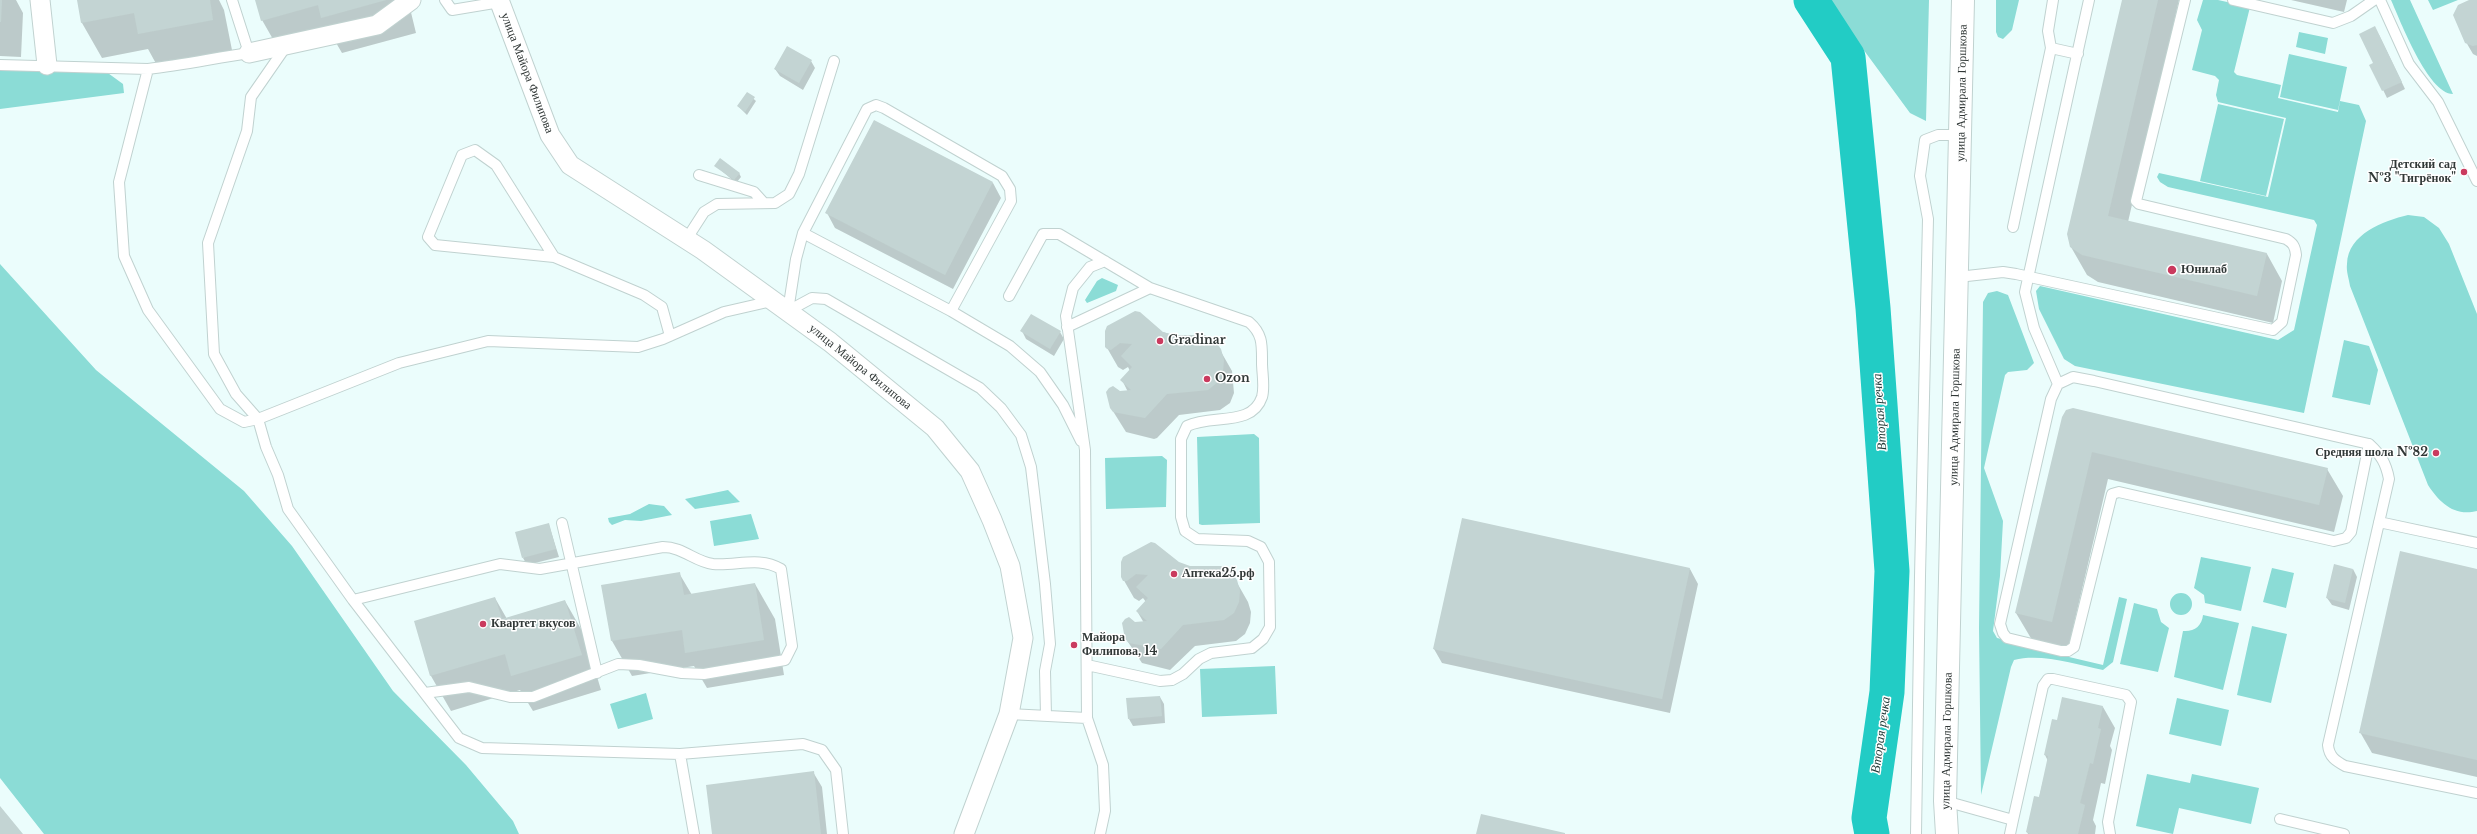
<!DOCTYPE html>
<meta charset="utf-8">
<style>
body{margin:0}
canvas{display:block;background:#ebfdfc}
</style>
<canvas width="2477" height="834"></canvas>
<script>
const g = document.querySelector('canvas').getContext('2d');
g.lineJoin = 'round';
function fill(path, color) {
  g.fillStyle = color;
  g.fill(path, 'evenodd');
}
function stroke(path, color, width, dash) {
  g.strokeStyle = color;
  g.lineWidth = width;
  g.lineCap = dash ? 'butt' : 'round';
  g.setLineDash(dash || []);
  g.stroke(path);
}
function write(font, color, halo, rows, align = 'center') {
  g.font = font + ' "Libre Baskerville",serif';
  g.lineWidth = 3;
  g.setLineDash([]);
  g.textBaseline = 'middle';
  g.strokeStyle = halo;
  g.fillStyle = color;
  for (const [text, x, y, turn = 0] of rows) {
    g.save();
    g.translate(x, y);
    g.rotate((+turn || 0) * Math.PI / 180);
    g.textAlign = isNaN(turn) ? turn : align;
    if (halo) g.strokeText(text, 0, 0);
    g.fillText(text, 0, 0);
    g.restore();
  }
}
fill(new Path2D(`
 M1827 0H1929L1926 121 1910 113Z
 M1996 0H2019L2012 30 2003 39 1998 37 1996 32Z
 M2203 0H2218L2250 7 2234 72 2237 75 2281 85 2278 98 2338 112 2340 101 2359 105 2366 121 2304 413 2075 366 2064 359 2039 309 2036 291 2040 286 2278 340 2294 330 2317 225 2314 220 2168 187 2160 182 2157 177 2159 173 2268 197 2286 118 2218 102 2216 95 2219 80 2215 76 2192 70 2202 30 2197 20Z
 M2391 0H2410L2453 94C2428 94 2400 20 2391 0Z
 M2428 0H2458L2433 10Z
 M2299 32 2328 38 2325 54 2296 47Z
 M2289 54 2347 67 2338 110 2280 97Z
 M0 68H101L123 84 124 93 0 109Z
 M2218 104 2284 119 2266 196 2200 181Z
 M2408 215 2424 217 2439 228 2449 244 2477 314V511C2454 517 2439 502 2428 485L2350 286C2349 279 2346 271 2347 264 2348 234 2383 221 2408 215Z
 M0 264 96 370 244 491 292 546 393 691 466 765 513 821 519 834H44L0 778Z
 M1102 278 1118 285 1116 291 1087 303 1085 300 1097 281Z
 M1997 291 2008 295 2034 363 2027 370 2008 372 2005 375 1984 468 2003 521 2000 576 1993 631 1997 638 2065 653 2069 657 2103 665 2119 597 2127 599 2113 662 2103 670C2076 665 2042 653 2014 660L2011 667 1981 795 1979 628 1983 302 1988 293Z
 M2344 340 2369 346 2378 370 2370 405 2332 397Z
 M1254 434 1259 438 1260 523 1202 525 1199 524 1197 437Z
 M1162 456 1167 460 1166 507 1106 509 1105 458Z
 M728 490 740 502 695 509 685 499Z
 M649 504 664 506 672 515 641 521 625 520 612 525 609 522 608 518 630 514Z
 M751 514 759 539 714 546 710 521Z
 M2201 557 2251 567 2241 611 2205 603 2204 595 2194 588Z
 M2272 568 2294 573 2286 608 2263 602Z
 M2170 604a11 11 0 1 1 22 0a11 11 0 1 1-22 0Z
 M2134 603 2157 609 2161 622 2169 628 2158 672 2120 664Z
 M2203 615 2239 623 2223 690 2174 677 2183 631C2194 632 2202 626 2203 615Z
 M2252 626 2287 634 2271 703 2237 695Z
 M1275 666 1277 714 1202 717 1200 669Z
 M646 693 653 719 618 729 610 704Z
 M2177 698 2229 710 2221 746 2169 734Z
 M2147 774 2190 783 2192 774 2259 788 2251 824 2179 808 2173 834 2136 826Z`), '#8bdcd6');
fill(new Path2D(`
 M0 0H16L23 13 21 57 0 56Z
 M78 0H219L224 10 233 55 159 69 148 49 102 58 82 23Z
 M256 0H408L416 33 342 53 335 41 282 55 262 20Z
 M2123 0H2179L2128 222 2267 254 2282 281 2273 323 2098 282 2087 275 2071 247Z
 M2291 0H2347L2344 12Z
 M2472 0H2477V56L2473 54 2466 42Z
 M2379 35 2405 89 2387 98 2371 65 2374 64Z
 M811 61 815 68 803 90 780 76 775 69Z
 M747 93 756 101 747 115 738 106Z
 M716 166 739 173 741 177 736 183Z
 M993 183 1001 198 953 289 835 228 827 213Z
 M1022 331 1060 332 1064 339 1054 356 1026 339Z
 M1163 332 1220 350 1232 371 1234 393 1230 403 1220 410 1179 415 1157 438 1154 439 1126 432 1111 408 1119 392H1128L1122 380 1130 371 1128 367 1123 370 1118 367 1106 346Z
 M2063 417 2327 469 2343 496 2334 532 2108 479 2068 649 2032 640 2016 613Z
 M549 525 559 557 527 565 523 558Z
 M1178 563 1236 581 1248 602 1251 612 1250 623 1245 634 1236 641 1195 646 1170 670 1142 663 1126 639 1135 623H1144L1137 611 1146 602 1143 598 1139 601 1134 598 1122 577Z
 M1690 569 1698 584 1670 713 1442 663 1434 649Z
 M2353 569 2357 577 2349 610 2332 605 2327 598Z
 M2477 570V777L2372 753 2360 732Z
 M679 573 692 595 755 584 775 619 784 675 707 688 694 666 632 676 612 641 603 586Z
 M495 598 507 619 565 601 585 636 601 690 533 711 520 690 451 711 431 676 415 622Z
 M1160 697 1164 704 1165 723 1133 726 1129 719Z
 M2103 707 2115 728 2110 746 2112 750 2105 784 2101 783 2093 820 2096 826 2095 834H2028L2027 832 2039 798 2048 761 2045 755 2058 721Z
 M813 772 822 787 827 834H713Z`), '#0003');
stroke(new Path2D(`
 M1811 0 1848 57 1873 308 1892 571 1887 692 1869 818 1872 834`), '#22ccc5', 35);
fill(new Path2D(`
 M0 0H2L1 22H0Z
 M77 0H210L213 20 138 34 134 13 81 23Z
 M255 0H386L321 18 318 5 261 21Z
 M2122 0H2158L2108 216 2267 253 2257 296 2082 255 2070 247 2067 234Z
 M2469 0H2477V45L2473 46 2465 43 2453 15 2458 5Z
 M2375 26 2402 82 2382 91 2369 65 2373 63 2359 34Z
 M787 46 812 60 799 83 774 69Z
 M747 92 755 97 745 112 737 106Z
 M874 120 993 182 945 275 825 213Z
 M720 158 740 173 734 180 714 166Z
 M1135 311 1140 312 1163 332 1174 335H1205L1215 341 1221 349 1224 360 1223 371 1218 382 1208 390 1167 394 1145 418 1113 412 1110 408 1106 392 1109 388 1113 386 1120 391 1131 390 1120 380 1132 367 1121 356 1132 344 1120 343 1111 350 1107 349 1105 347V331L1107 326Z
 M1031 314 1061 331 1050 349 1020 331Z
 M2073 408 2328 468 2319 505 2092 452 2052 622 2015 613 2062 417 2066 410Z
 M1462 518 1690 568 1662 699 1433 649Z
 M549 523 556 549 522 558 515 532Z
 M1151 542 1155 543 1179 562 1190 566H1221L1231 572 1237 580 1240 591 1239 602 1234 613 1224 620 1183 625 1161 649 1129 643 1125 639 1122 623 1125 619 1129 617 1135 622 1147 621 1136 611 1148 598 1136 587 1148 575 1136 574 1127 581H1123L1121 577V562L1123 557Z
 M2400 551 2477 569V760L2359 733Z
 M2334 564 2353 569 2345 603 2326 598Z
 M680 572 684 595 755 583 764 640 685 653 682 630 611 641 601 585Z
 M495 597 502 619 565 600 582 655 511 676 505 654 430 676 414 621Z
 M1160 696 1162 716 1128 719 1126 698Z
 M2062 697 2103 706 2098 728 2101 729 2093 764 2090 763 2080 803 2085 805 2078 834H2030L2026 832 2034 796 2039 797 2048 756 2044 755 2052 719 2057 720Z
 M814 771 821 834H712L706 785Z
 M0 806 23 834H0Z
 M1481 814 1565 833V834H1476Z`), '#c3d4d3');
const service = new Path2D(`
 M232 0 249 53C215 58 182 65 148 69L119 182 124 256 148 310 220 409 244 422 258 419 236 394 214 354 208 243 247 131 251 97 287 45
 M445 0 452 10 500 2
 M2053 0 2048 31 2051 48 2078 54
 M2089 0 2025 292 2034 328 2058 384 2073 377 2094 381 2369 444C2381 455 2386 463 2389 479L2328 745C2329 757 2336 761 2345 766L2477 793
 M2233 0 2333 23 2351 16 2374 0
 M2380 0 2409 64 2438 102 2477 181
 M0 65 148 69
 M699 175 754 192 764 203
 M2013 227 2051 48
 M803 233 867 109 876 105 884 108 1002 176 1010 189 1011 201 951 311
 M686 240 704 212 717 204 775 203 789 194 799 174 834 61
 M554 257 496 165 475 150 462 155 428 237 435 245 554 257 644 295 662 307 670 336
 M1958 277 2003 272 2016 274 2273 330 2282 322 2296 255C2295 246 2293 243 2286 239L2139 204 2136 201 2185 0
 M1009 296 1043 234H1059L1150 288
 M788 311 812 298 826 299 980 388 1001 408 1021 435 1031 467 1045 584 1050 644 1045 671 1046 716
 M788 311 796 259 803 233 951 311 1010 346 1040 372 1063 405 1081 441
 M1067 327 1150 288 1249 322C1263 334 1262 345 1262 363 1262 373 1265 387 1262 397 1252 427 1213 414 1187 426L1181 439V517L1185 531 1197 539 1248 541 1261 547 1269 562 1270 627 1263 639 1252 648 1211 653 1199 659 1183 674 1172 680 1160 681 1087 665
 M2058 384 2051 399 2000 624 2003 633 2007 638 2061 651H2068L2074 647 2112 494 2119 492 2334 541 2346 538 2351 532 2369 444
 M2379 522 2477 543
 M562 523 597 673
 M353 600 500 564 540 569 663 547C683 547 695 562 713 564 737 566 759 556 781 569L792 646 785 660 704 674 682 673 639 665 618 664 533 697H510L469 687 425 693
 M1009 714 1087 718 1085 450 1066 316 1073 288 1090 267 1105 261
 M1087 718 1103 765 1105 811 1100 834
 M680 754 803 744 822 750 836 770 843 834
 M1945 801 2013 820 2043 686 2048 679H2053L2126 695 2131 702 2108 822 2110 834
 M2280 819 2344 834
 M694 834 680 754 482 748 459 738 353 600 288 509 278 475 266 447 258 419 399 363 488 341 638 347 663 339 724 312 772 301
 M1916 834 1920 576 1928 219 1920 176 1925 140 1938 135H1961
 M2010 834 2013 820`);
const minor = new Path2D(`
 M40 0 47 65
 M499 0 550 135 570 165 703 250 830 342 935 428 970 471 992 520 1010 566 1023 638 1009 714 964 834
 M249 53 377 25 411 0`);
const primary = new Path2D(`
 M1947 834 1945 801 1963 0`);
stroke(service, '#c0d2d0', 12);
stroke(minor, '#c0d2d0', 21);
stroke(primary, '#c0d2d0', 24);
stroke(service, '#fff', 10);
stroke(minor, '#fff', 19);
stroke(primary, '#fff', 22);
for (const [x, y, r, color] of [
 [2464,172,4,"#ca3a5e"],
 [2172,270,5,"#ca3a5e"],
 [1160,341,4,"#ca3a5e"],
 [1207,379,4,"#ca3a5e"],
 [2436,453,4,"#ca3a5e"],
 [1174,574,4,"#ca3a5e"],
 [483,624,4,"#ca3a5e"],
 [1074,645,4,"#ca3a5e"]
]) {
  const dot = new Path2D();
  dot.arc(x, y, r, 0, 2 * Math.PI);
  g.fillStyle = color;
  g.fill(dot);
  stroke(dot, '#fff', 1.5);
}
write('12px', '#313837', '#fff', [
 ["улица Майора Филипова",527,73,69],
 ["улица Адмирала Горшкова",1962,93,-89],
 ["улица Майора Филипова",860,367,39],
 ["улица Адмирала Горшкова",1955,417,-89],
 ["улица Адмирала Горшкова",1947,741,-89]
]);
write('bold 12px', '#313837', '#fff', [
 ["Детский сад",2456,165,"right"],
 ["№3 \"Тигрёнок\"",2456,179,"right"],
 ["Юнилаб",2181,270],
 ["Gradinar",1168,341],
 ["Ozon",1215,379],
 ["Средняя шола №82",2428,453,"right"],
 ["Аптека25.рф",1182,574],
 ["Квартет вкусов",491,624],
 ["Майора",1082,638],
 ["Филипова, 14",1082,652]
], 'left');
write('italic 13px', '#1f3836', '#fff', [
 ["Вторая речка",1880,412,-94],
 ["Вторая речка",1881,735,-82]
]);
</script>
